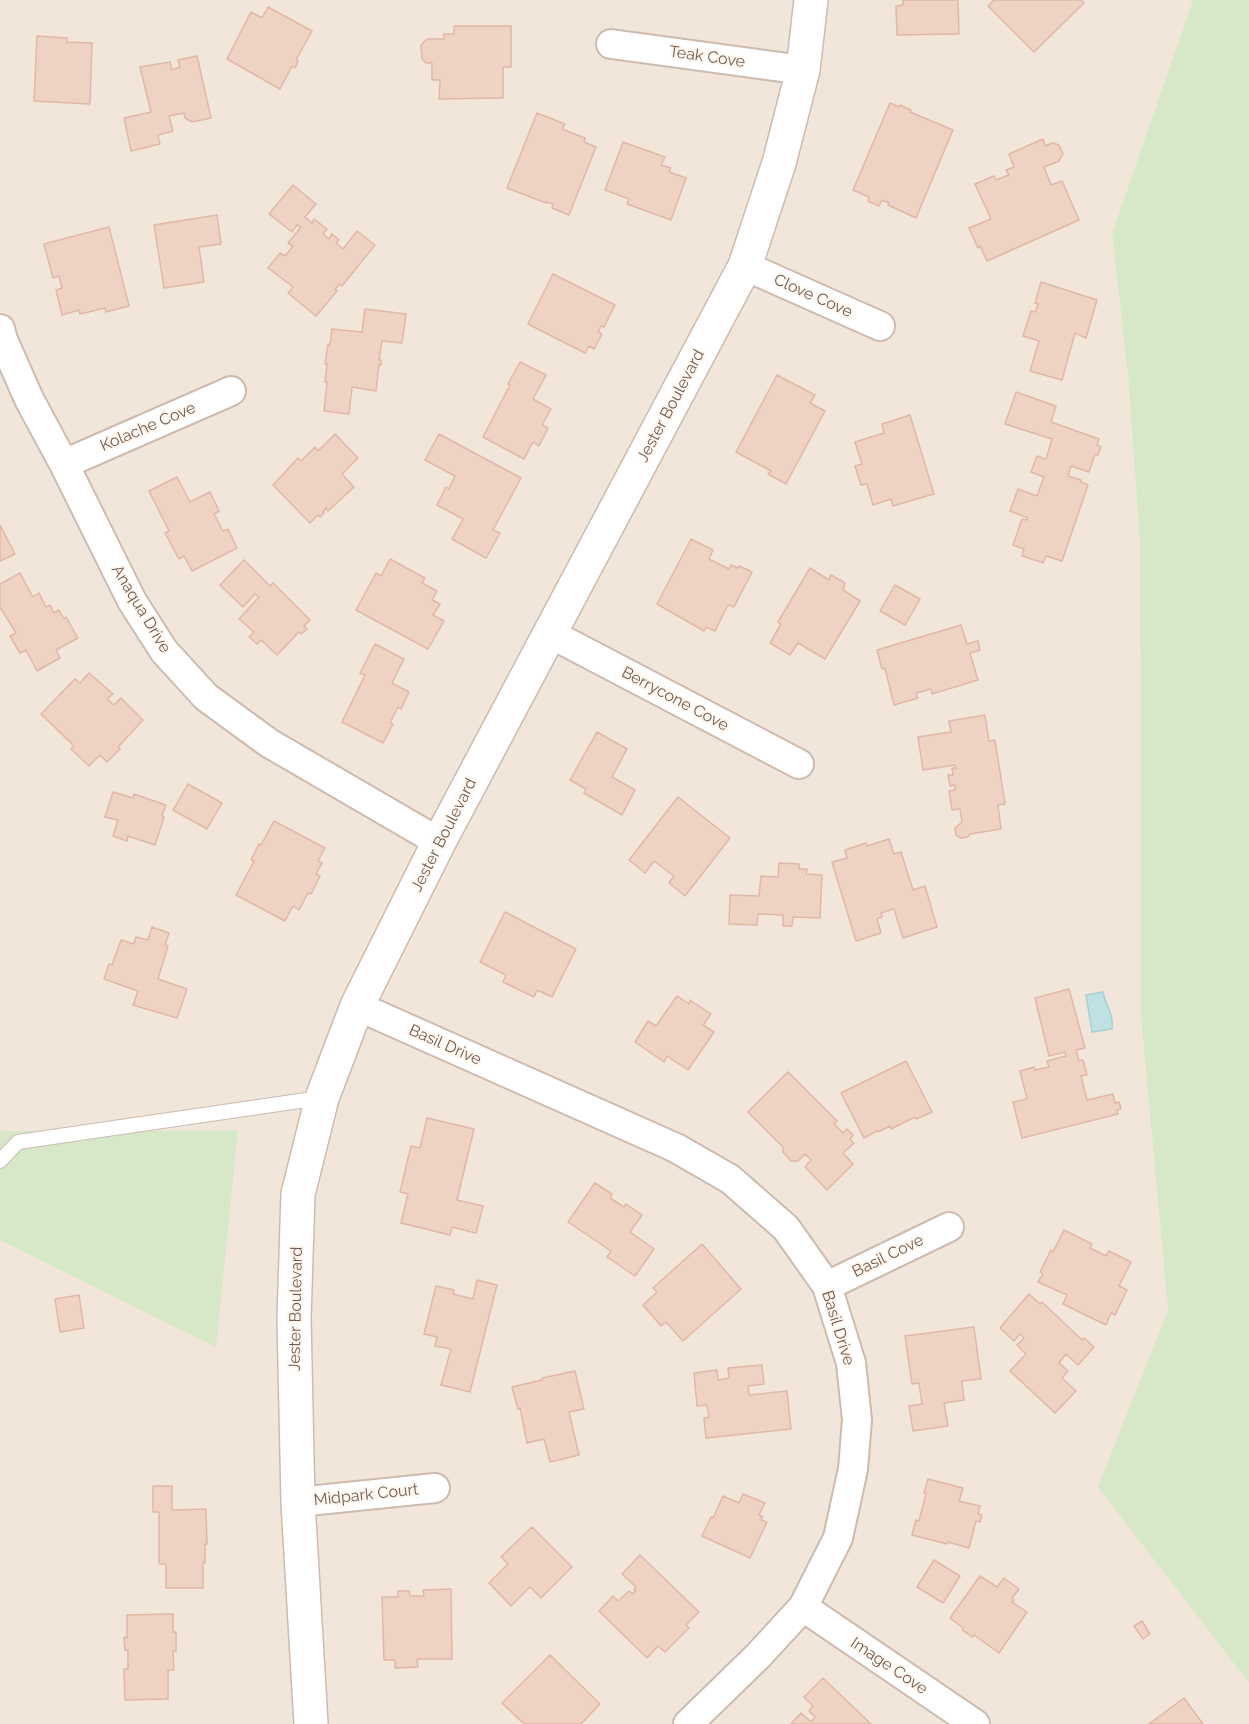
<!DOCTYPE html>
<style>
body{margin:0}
canvas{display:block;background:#fbf3ea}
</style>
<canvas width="1249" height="1724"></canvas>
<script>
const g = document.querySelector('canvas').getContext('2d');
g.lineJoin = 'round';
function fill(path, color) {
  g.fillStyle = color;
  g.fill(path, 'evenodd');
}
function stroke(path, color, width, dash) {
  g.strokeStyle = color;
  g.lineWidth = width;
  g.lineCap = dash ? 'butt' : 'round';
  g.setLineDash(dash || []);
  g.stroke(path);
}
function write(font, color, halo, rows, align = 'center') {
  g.font = font + ' Raleway,sans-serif';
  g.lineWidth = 4.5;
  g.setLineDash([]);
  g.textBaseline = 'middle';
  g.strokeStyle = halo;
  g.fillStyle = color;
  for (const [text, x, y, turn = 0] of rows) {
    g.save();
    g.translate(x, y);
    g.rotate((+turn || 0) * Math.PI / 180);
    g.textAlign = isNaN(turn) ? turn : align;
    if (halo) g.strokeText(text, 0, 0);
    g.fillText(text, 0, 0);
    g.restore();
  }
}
fill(new Path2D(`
 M0 0H1193L1112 233 1128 376 1140 545 1141 1017 1168 1310 1099 1486 1249 1683V1724H0V1240L215 1346 238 1130 0 1131Z`), '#f2e5d9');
fill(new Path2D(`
 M1193 0H1249V1683L1098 1487 1168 1310 1141 1017 1140 545 1128 376 1112 233Z
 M238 1130 216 1347 0 1240V1131Z`), '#d7e8c9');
const water = new Path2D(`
 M1103 992C1106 1007 1114 1013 1112 1029L1092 1032 1086 995Z`);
fill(water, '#bfe1e4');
stroke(water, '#a6d0d4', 1.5);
const building = new Path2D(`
 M903 0H958L959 34 897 35 896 6 903 5Z
 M994 0H1081L1084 3 1034 52 988 6Z
 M268 7 312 31 296 60 298 61 295 68 292 66 280 89 227 59 251 12 262 18Z
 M454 26H511V67H503V98L439 99 440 80H432V63H426L422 59 421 45 427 39H444V34H454Z
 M37 36 67 38V42L92 43 90 104 34 101Z
 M197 56 211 118 192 122 185 118 184 113 169 116 173 131 158 135 160 144 131 151 124 118 151 112 140 67 170 62 172 70 180 67 178 60Z
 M890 103 899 107 900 105 911 110 910 112 953 130 916 218 888 205 889 203 882 200 879 206 868 201 869 197 853 190Z
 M537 113 565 124 562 129 585 138 584 142 596 147 569 215 552 208 553 204 546 202V203L507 188Z
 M1043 139 1045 146 1053 143 1059 145 1063 154 1059 161 1044 167 1051 185 1062 181 1079 220 987 261 980 246 978 248 977 246 969 228 991 219 975 184 994 176 996 180 1009 175 1006 170 1014 167 1009 154Z
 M623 142 665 157 661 165 671 168 669 172 686 178 671 220 627 204 629 199 605 190Z
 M293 185 316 204 305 217 312 223 314 219 327 229 323 234 329 239 332 234 339 240 336 243 343 249 357 231 375 245 342 286 339 284 335 290 337 291 316 316 288 293 293 287 268 268 280 253 285 256 293 246 288 243 301 227 297 225 292 232 269 214Z
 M217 215 221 244 199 247 204 282 164 288 154 225Z
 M109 227 129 306 106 312 105 308 80 314 79 310 62 315 56 290 62 288 59 276 53 278 44 244Z
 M553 274 615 305 604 327 601 326 598 332 602 334 594 349 589 346 585 353 528 324Z
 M1041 282 1097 300 1086 338 1075 333 1062 380 1030 371 1039 341 1023 336 1031 311 1035 312 1038 304 1035 303Z
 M365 309 406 314 402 343 382 341 379 360H381V365L379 364 376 391 352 387 349 414 324 411 327 382H325L327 364H325L328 344 330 345 332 329 362 332Z
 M520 362 546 375 533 399 551 409 542 425 548 428 539 446 533 442 524 459 483 437 510 385 508 384Z
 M777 375 815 395 810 403 825 411 786 484 768 474 771 471 736 452Z
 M1016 392 1056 406 1051 422 1099 439 1097 445 1101 447 1098 455 1095 454 1089 472 1071 466 1068 476 1081 480V482L1088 485 1062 561 1046 556 1043 563 1041 562 1022 556 1024 549 1013 545 1022 519 1027 520 1028 518 1010 511 1018 489 1037 496 1044 477 1031 472 1037 456 1046 459 1052 439 1005 424Z
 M910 415 934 494 893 506 891 499 873 505 867 484 861 485 855 466 862 464 855 442 884 433 882 424Z
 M335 434 358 458 342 474 354 487 328 511 326 508 323 512 324 513 320 517 318 515 310 523 273 485 298 458 301 461 315 447 318 451Z
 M439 434 521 478 493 530 500 533 486 558 452 539 463 519 437 505 446 487 449 489 455 476 425 460Z
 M177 477 190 502 210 492 219 511 214 514 223 531 228 529 237 548 192 571 184 556 179 559 165 533 169 531 149 491Z
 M0 525 15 554 0 561Z
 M691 539 713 550 709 559 729 569 731 565 738 568 739 566 752 572 734 607 728 605 715 631 706 627 704 631 657 604Z
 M390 559 425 578 422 583 437 591 432 600 440 604 433 615 444 621 428 649 356 610 376 573 381 576Z
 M244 560 270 586 273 583 310 620 304 626 307 629 301 634 299 632 277 655 261 640 257 644 249 637 254 632 239 619 259 597 255 594 243 607 220 585Z
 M810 568 829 580 831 575 845 583 843 590 860 601 825 659 798 643 790 655 770 643 781 624 778 622Z
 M20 573 33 597 39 593 46 607 50 605 54 613 59 610 64 619 66 617 78 638 56 650 60 658 37 671 26 650 20 653 10 636 16 633 0 607V584Z
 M895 585 920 599 905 625 880 611Z
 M961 625 967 644 978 641 980 650 970 653 978 680 932 694 931 689 916 693 918 698 894 705 885 668 882 669 877 650Z
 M375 644 404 659 392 683 409 692 401 709 398 707 390 723 393 724 383 743 342 722 365 675 360 673Z
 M89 673 113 694 107 699 114 705 121 698 143 720 118 747 120 749 107 762 100 755 89 766 71 749 74 746 41 714 75 679 80 683Z
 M985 715 989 741 995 740 1005 804 998 805 1001 829 970 834 968 837 961 838 956 835 955 828 962 822 960 809 952 810 949 791 955 790V785L950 786 948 775H953L952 768H956L955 765 923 770 918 737 951 732 949 721Z
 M597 732 627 749 612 777 635 790 622 815 584 793 586 789 570 780Z
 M188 784 222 803 207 829 173 810Z
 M113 792 133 798 134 794 166 805 162 816 164 817 155 845 128 836 127 841 113 836 118 820 105 817Z
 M678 797 730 838 685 896 669 883 674 876 654 861 645 873 629 860Z
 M274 821 325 848 318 861 322 863 316 874 320 876 311 894 308 893 299 910 293 906 285 921 236 895 254 861 251 860 259 844 261 845Z
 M889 839 894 854 901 852 913 890 925 886 937 927 903 938 894 909 881 913 882 917 877 919 881 933 856 941 832 862 847 858 845 850 866 843 867 846Z
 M779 863 799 864V869H807L806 874 822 875 820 918 793 917 792 926H783V915L758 914 757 925 729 924 730 895 759 896 761 876 778 877Z
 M505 912 576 949 552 997 537 990 534 997 503 982 506 975 480 962Z
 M152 927 169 933 165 945 168 946 158 979 187 989 177 1018 133 1005 138 991 104 979 109 964 112 965 121 940 134 944 136 937 148 940Z
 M1069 989 1085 1048 1076 1050 1079 1061 1083 1060 1087 1075 1081 1076 1087 1100 1113 1094 1115 1103 1119 1102 1121 1109 1117 1110 1118 1114 1022 1138 1013 1102 1027 1099 1020 1071 1034 1067 1035 1070 1049 1067 1047 1061 1066 1056 1065 1052 1049 1056 1035 998Z
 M677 996 689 1004 690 1000 711 1014 703 1025 714 1032 688 1070 667 1056 664 1062 635 1042 648 1021 656 1026Z
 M906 1061 932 1112 916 1119 915 1117 891 1129 890 1126 878 1132 877 1131 864 1138 841 1093Z
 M788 1072 837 1121 834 1124 843 1133 847 1129 853 1135 850 1139 854 1143 843 1153 853 1164 827 1190 805 1167 811 1160 805 1154 798 1161H791L783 1152V1147L748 1112Z
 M427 1118 474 1129 457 1200 483 1206 476 1233 452 1227 450 1235 401 1223 408 1194 400 1192 411 1146 420 1148Z
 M595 1183 612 1194 610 1198 624 1207 626 1204 642 1215 630 1232 654 1249 635 1276 607 1257 611 1251 568 1222Z
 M1064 1230 1092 1244 1090 1248 1106 1256 1109 1251 1131 1262 1119 1286 1127 1290 1115 1315 1111 1313 1106 1325 1063 1304 1067 1295 1038 1282 1043 1274 1040 1272 1051 1250 1053 1252Z
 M702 1244 741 1289 683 1341 666 1322 661 1326 643 1305 657 1292 653 1288Z
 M477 1280 497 1285 470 1392 441 1385 451 1349 435 1346 437 1337 424 1334 436 1286 454 1290 453 1294 473 1299Z
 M1029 1294 1040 1304 1042 1302 1082 1340 1084 1338 1094 1347 1078 1365 1066 1354 1059 1363 1068 1371 1062 1378 1076 1391 1055 1413 1010 1371 1026 1354 1017 1345 1024 1338 1020 1334 1014 1341 1000 1328Z
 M79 1295 84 1328 60 1332 55 1299Z
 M974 1327 981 1379 962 1381 964 1400 944 1403 948 1426 913 1431 909 1406 922 1404 919 1383 912 1384 905 1336Z
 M762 1365 764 1384 748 1386 749 1395 787 1391 791 1429 706 1438 704 1418 709 1417 707 1405 697 1406 694 1373 717 1370 718 1380 729 1378 728 1368Z
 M575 1371 584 1409 569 1412 579 1455 550 1462 544 1439 527 1443 520 1408 518 1409 512 1387 542 1380V1378L547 1377Z
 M928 1479 963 1488 959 1501 980 1506 978 1514 982 1515 980 1522 976 1521 969 1548 948 1542 947 1544 912 1535 916 1520 919 1521 926 1494 924 1493Z
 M153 1486H172V1510L206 1509 207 1544H205V1563L203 1562V1588H166V1564H160L159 1562V1512H153Z
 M743 1494 765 1503 759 1515 763 1517 761 1520 767 1522 750 1558 702 1536 711 1517 713 1518 723 1496 739 1503Z
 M532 1527 572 1567 541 1598 530 1587 511 1606 489 1583 508 1564 501 1557Z
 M640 1555 699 1612 686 1625 689 1628 665 1652 658 1646 647 1658 599 1611 613 1596 618 1601 629 1591 633 1594 635 1591 634 1590 636 1587 622 1574Z
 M934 1560 960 1576 943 1603 917 1587Z
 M980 1576 997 1587 1004 1578 1019 1589 1012 1598 1014 1600 1012 1602 1027 1612 999 1653 974 1635 972 1637 962 1630 963 1628 950 1618Z
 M451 1589 452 1659H417L418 1667 395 1668V1660H384L382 1597H398V1591H409L410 1596H424L423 1590Z
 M173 1614V1632H176V1651H173L174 1670H168V1699L125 1700 124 1669H128V1650H125L124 1637 127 1638V1615Z
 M1142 1621 1150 1634 1143 1639 1134 1626Z
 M550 1655 600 1704 581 1724H524L502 1703Z
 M823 1678 827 1682 871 1724H791L801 1713 811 1722 815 1717 809 1711 813 1706 804 1697Z
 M1184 1698 1203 1724H1149Z`);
fill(building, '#eed2c4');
stroke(building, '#e0b8a5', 1.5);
const service = new Path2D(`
 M0 1161 18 1142 320 1098`);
const minor = new Path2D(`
 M611 44 803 70
 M745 266 880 326
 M0 329 3 340 29 399 64 464 132 601 164 651 206 697 269 743 439 842
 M64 464 231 391
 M551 634 799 764
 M357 1006 676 1148 730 1179 786 1228 827 1286 851 1363 857 1420 853 1469 838 1538 803 1607 758 1656 688 1724
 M827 1286 949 1227
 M298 1502 435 1488
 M803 1607 975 1724`);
const tertiary = new Path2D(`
 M311 1724 298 1502 294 1318 298 1194 322 1098 357 1006 439 842 745 266 779 163 803 70 811 0`);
stroke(service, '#cdbbb0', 16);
stroke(minor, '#cdbbb0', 32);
stroke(tertiary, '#cdbbb0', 36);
stroke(service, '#fff', 14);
stroke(minor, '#fff', 28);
stroke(tertiary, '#fff', 33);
write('16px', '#745a4f', '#fef8f0', [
 ["Teak Cove",707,57,8],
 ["Clove Cove",813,296,24],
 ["Jester Boulevard",671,406,-62],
 ["Kolache Cove",148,427,-23],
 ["Anaqua Drive",141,609,59],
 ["Berrycone Cove",675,699,28],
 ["Jester Boulevard",444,835,-63],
 ["Basil Drive",445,1045,24],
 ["Basil Cove",888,1256,-26],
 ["Jester Boulevard",296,1309,-89],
 ["Basil Drive",838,1328,73],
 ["Midpark Court",366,1495,-6],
 ["Image Cove",889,1666,34]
]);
</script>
